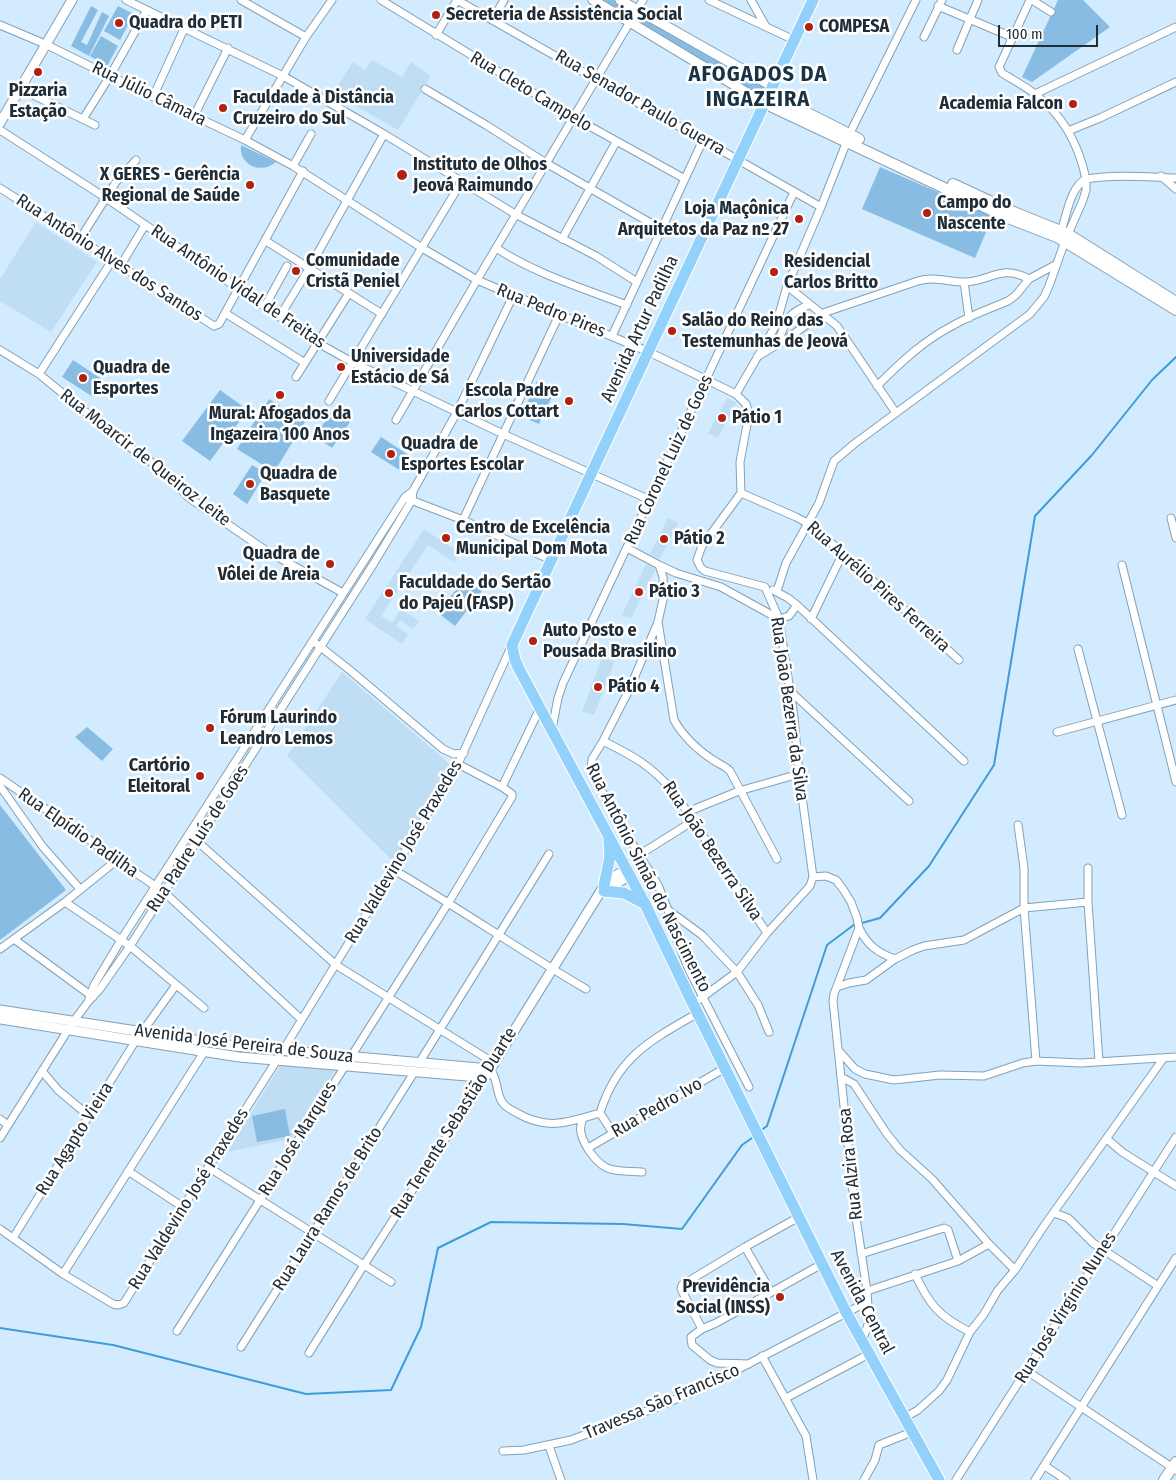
<!DOCTYPE html>
<meta charset="utf-8">
<style>
body{margin:0}
#map{position:relative;width:1176px;height:1480px;overflow:hidden;background:#d2ebfe;font-family:"Fira Sans Condensed",sans-serif}
canvas{display:block}
.scale{position:absolute;left:998px;top:25px;width:100px;height:22px;box-sizing:border-box;border:2px solid #212d36;border-top:0;padding-left:6px;font-size:15px;line-height:18px;white-space:nowrap;color:#212d36;-webkit-text-stroke:4px #fff;paint-order:stroke}
</style>
<div id="map">
<canvas width="1176" height="1480"></canvas>
<div class="scale">100 m</div>
</div>
<script>
const g = document.querySelector('canvas').getContext('2d');
g.lineJoin = 'round';
function fill(path, color) {
  g.fillStyle = color;
  g.fill(path, 'evenodd');
}
function stroke(path, color, width, dash) {
  g.strokeStyle = color;
  g.lineWidth = width;
  g.lineCap = dash ? 'butt' : 'round';
  g.setLineDash(dash || []);
  g.stroke(path);
}
function write(font, color, halo, rows, align = 'center') {
  g.font = font + ' "Fira Sans Condensed",sans-serif';
  g.lineWidth = 5;
  g.setLineDash([]);
  g.textBaseline = 'middle';
  g.strokeStyle = halo;
  g.fillStyle = color;
  for (const [text, x, y, turn = 0] of rows) {
    g.save();
    g.translate(x, y);
    g.rotate((+turn || 0) * Math.PI / 180);
    g.textAlign = isNaN(turn) ? turn : align;
    if (halo) g.strokeText(text, 0, 0);
    g.fillText(text, 0, 0);
    g.restore();
  }
}
fill(new Path2D(`
 M372 60 402 77 411 62 431 76 398 130 333 93 353 62 365 70Z
 M36 222 97 262 51 332 0 301V279Z
 M727 398 736 403 718 438 708 433Z
 M668 518 678 523 660 559 650 554Z
 M424 529 460 553 454 562 428 545 381 616 392 623 401 609 419 621 413 629 400 620 396 626 408 634 402 644 365 619Z
 M646 564 656 569 631 618 622 615Z
 M602 657 615 661 594 715 582 712Z
 M342 672 453 767 394 862 287 756Z
 M280 1066 336 1069 291 1139 227 1152Z`), '#bfdef3');
fill(new Path2D(`
 M600 0H613L767 86 762 97Z
 M1058 0H1083L1110 27 1032 82 1022 77Z
 M91 6 98 10 81 42 87 45 102 12 109 16 89 56 71 46Z
 M118 6 134 14 120 40 104 31Z
 M101 36 118 46 107 66 90 56Z
 M241 145 276 162C262 175 238 165 241 145Z
 M880 167 993 216 975 258 862 209Z
 M73 360 103 380 93 397 62 377Z
 M537 381 555 390 539 424 521 416Z
 M220 390 248 410 210 461 182 441Z
 M269 399 305 422 274 472 237 449Z
 M333 410 350 422 332 448 315 436Z
 M381 437 410 456 401 471 371 452Z
 M252 465 266 473 247 504 233 494Z
 M465 578 482 591 455 626 438 613Z
 M87 727 113 749 102 761 75 737Z
 M0 805 66 890 0 940Z
 M285 1109 290 1136 257 1142 252 1116Z`), '#88bce3');
stroke(new Path2D(`
 M862 923 880 918 929 866 994 765 1035 516 1092 455 1152 380 1176 357
 M760 1131 767 1126 827 945 855 924
 M0 1328 113 1345 306 1394 391 1390 421 1327 438 1248 491 1222 623 1224 682 1229 742 1145 755 1136`), '#409cd8', 2);
const minor = new Path2D(`
 M126 0 283 76 384 134 515 214 596 256 637 282
 M241 0 306 37
 M381 0 573 117 685 179
 M457 0 821 207
 M709 0 794 40
 M751 0 765 25
 M1030 0 999 67 1002 73C1013 80 1025 86 1035 94 1063 115 1079 146 1086 179 1070 187 1067 215 1061 231
 M1032 0 1051 12
 M938 6 1012 37
 M493 19 504 0
 M0 25 45 44 110 76 245 140 293 166 422 248 477 280 649 352 736 394 746 404 749 414 740 462 741 493 702 546 697 560 701 568 705 571 765 587 779 619 794 717 799 774 813 877 810 886 767 933 737 972 693 1004
 M436 35 457 0
 M924 37 942 0
 M957 50 978 0
 M21 89 95 125
 M425 89 486 125 546 163 661 229
 M1035 94 1176 27
 M153 97 184 29
 M194 116 228 48
 M83 119 110 76 147 10
 M0 130 106 198 318 343 352 362 503 434 650 500
 M1068 131 1100 118 1176 82
 M849 135 916 0
 M245 140 306 37 332 0
 M293 166 311 134
 M1161 176 1176 189
 M0 188 214 326 219 324 303 171
 M80 239 116 182 136 160
 M562 239 616 142
 M266 241 382 314
 M496 248C536 274 582 288 627 305
 M121 265 145 225
 M964 282 969 318
 M787 286 837 326 896 413
 M265 306 287 266
 M225 313 305 363
 M280 316 310 267 384 134
 M612 336 703 140
 M777 344C786 323 786 313 809 305
 M0 350 39 374 120 440 162 470 188 497 265 550 343 593
 M757 357 788 338 823 313 918 281C934 276 948 282 965 282 991 281 1001 264 1029 279
 M39 374 113 259
 M296 377 349 293
 M877 386C900 363 923 341 952 326 969 316 989 309 1008 301L1016 295 1029 279 1057 264
 M736 394 776 325 787 286 821 207 847 141
 M329 401 462 181
 M396 420 477 280 643 0
 M741 493 796 517 813 526 959 660
 M408 499 463 520 551 560
 M1171 518 1176 538
 M463 520 559 315
 M627 548 659 565 663 577 664 595 658 622 629 690 603 741 592 759 591 770 614 814 658 885 668 910 702 935 737 972 758 1005 769 1032
 M659 565 676 573 721 587 779 619 789 616 797 605
 M1122 565 1176 782
 M773 590 788 598 797 605 964 761
 M777 591 786 563 819 503 834 461 854 444 1030 314 1044 297 1049 286 1065 241 1083 200 1086 190V179C1116 174 1146 177 1176 178
 M811 619 843 553
 M658 622 674 720C683 736 698 750 713 760 719 764 725 766 730 771L777 859
 M313 641 351 671 443 749 454 754 464 753
 M1078 649 1122 815
 M790 691 909 801
 M552 729 558 698 563 683 794 192
 M1057 732 1176 700
 M603 741C635 757 650 765 674 792L767 933
 M0 778 72 827 117 860 164 892 301 1019
 M0 786 43 847 80 889
 M502 787 540 708
 M687 812 739 791 799 774
 M1018 825 1024 868V908L1036 1061
 M189 834 336 965 494 1063
 M639 855 693 821
 M394 870C459 908 521 951 586 989
 M813 877 826 876 836 880 843 889 851 902 857 918 859 928 834 994 833 1001 855 1211 867 1291 869 1322 862 1341
 M65 902 130 946 204 1008
 M1088 902 1099 1062
 M668 910 673 930 689 970 749 1087
 M859 928C867 945 878 953 895 959
 M14 939 93 997
 M0 949 65 902 117 860
 M837 987 849 983 866 980 895 959 913 950 924 946 964 940 1024 908 1088 902V868
 M88 1002 94 985 121 940 405 497 413 491 457 412 513 296
 M142 1032 176 985
 M839 1051 855 1069 865 1074 894 1080 940 1075 984 1076 1023 1063 1036 1061 1081 1063 1176 1057
 M282 1052 458 764 512 645
 M419 1063 549 854
 M42 1071 58 1090 89 1116
 M492 1072C498 1082 496 1092 502 1102 505 1107 511 1110 517 1113 548 1131 569 1122 600 1113 617 1057 651 1040 698 1013
 M841 1077 854 1084 887 1134 900 1150 932 1179 989 1244 1015 1270
 M600 1113 613 1133
 M583 1118C581 1123 580 1128 581 1133 584 1146 597 1165 610 1169 620 1172 631 1171 642 1172
 M0 1119 8 1125
 M0 1138 73 1022 88 1002 100 989 130 946 374 563 412 500 413 491
 M1107 1139 1122 1152 1176 1186
 M588 1148 725 1068
 M208 1167 391 1282
 M128 1171 183 1207
 M1054 1213 1068 1218 1093 1243 1158 1286
 M0 1229 63 1274 113 1304 118 1305 124 1303 183 1207 277 1060
 M13 1238 136 1040
 M745 1247 771 1292
 M861 1254 944 1228 948 1230 958 1261
 M63 1274 204 1052
 M915 1274C929 1305 940 1317 970 1332
 M867 1291 958 1261 989 1244
 M702 1329 681 1289 682 1285 745 1247 799 1217
 M177 1331 449 902 512 797V794L502 787 458 764
 M241 1347 415 1071
 M309 1353 364 1265 486 1076 493 1074
 M762 1356 806 1436 813 1480
 M749 1364 717 1363 710 1360 692 1345 691 1337 702 1329 716 1323 822 1264
 M1027 1371 1176 1470
 M786 1398 869 1354
 M904 1418 918 1410 939 1391 947 1380 970 1332 984 1314 998 1290 1015 1270 1046 1223 1163 1059
 M549 1446 561 1480
 M503 1451 524 1450 571 1440 660 1406 706 1386 867 1302
 M1045 1466 1066 1480
 M864 1480 875 1460 879 1445 912 1432
 M956 1480 1176 1137
 M1035 1480 1176 1258`);
const tertiary = new Path2D(`
 M593 0 764 103
 M620 0 772 86
 M0 123 72 0
 M604 891 624 879 628 871
 M0 1010 234 1046 490 1069
 M0 1019 239 1057 467 1076H486L604 886C610 878 618 873 628 871`);
const secondary = new Path2D(`
 M772 86 776 95 782 100 859 139
 M764 103 1008 218 1057 237 1176 310
 M953 184 1011 211 1068 234 1176 302
 M1164 1480 1176 1462`);
const primary = new Path2D(`
 M813 0 591 474 512 645 515 660 519 669 645 904 693 1004 846 1312 939 1480
 M604 886 610 856 609 840
 M604 891 624 893 645 904`);
stroke(minor, '#83a1b7', 9);
stroke(tertiary, '#83a1b7', 11);
stroke(secondary, '#83a1b7', 12);
stroke(primary, '#fff', 13);
stroke(minor, '#fff', 7);
stroke(tertiary, '#fff', 9);
stroke(secondary, '#fff', 10);
stroke(primary, '#92d1fb', 11);
for (const [x, y, r, color] of [
 [436,15,5,"#b02110"],
 [119,23,5,"#b02110"],
 [809,27,5,"#b02110"],
 [38,72,5,"#b02110"],
 [1073,104,5,"#b02110"],
 [223,108,5,"#b02110"],
 [402,175,6,"#b02110"],
 [250,185,5,"#b02110"],
 [927,213,5,"#b02110"],
 [799,219,5,"#b02110"],
 [296,271,5,"#b02110"],
 [774,272,5,"#b02110"],
 [672,331,5,"#b02110"],
 [341,367,5,"#b02110"],
 [83,378,5,"#b02110"],
 [280,395,5,"#b02110"],
 [569,401,5,"#b02110"],
 [722,418,5,"#b02110"],
 [391,454,5,"#b02110"],
 [250,484,5,"#b02110"],
 [446,538,5,"#b02110"],
 [664,539,5,"#b02110"],
 [330,564,5,"#b02110"],
 [639,592,5,"#b02110"],
 [389,593,5,"#b02110"],
 [533,641,5,"#b02110"],
 [598,687,5,"#b02110"],
 [210,728,5,"#b02110"],
 [200,776,5,"#b02110"],
 [780,1297,5,"#b02110"]
]) {
  const dot = new Path2D();
  dot.arc(x, y, r, 0, 2 * Math.PI);
  g.fillStyle = color;
  g.fill(dot);
  stroke(dot, '#fff', 2);
}
write('bold 18px', '#212d36', '#fff', [
 ["Secreteria de Assistência Social",446,15],
 ["Quadra do PETI",129,23],
 ["COMPESA",819,27],
 ["Pizzaria",38,91,"center"],
 ["Estação",38,112,"center"],
 ["Faculdade à Distância",233,98],
 ["Cruzeiro do Sul",233,119],
 ["Academia Falcon",1063,104,"right"],
 ["Instituto de Olhos",413,165],
 ["Jeová Raimundo",413,186],
 ["X GERES - Gerência",240,175,"right"],
 ["Regional de Saúde",240,196,"right"],
 ["Campo do",937,203],
 ["Nascente",937,224],
 ["Loja Maçônica",789,209,"right"],
 ["Arquitetos da Paz nº 27",789,230,"right"],
 ["Comunidade",306,261],
 ["Cristã Peniel",306,282],
 ["Residencial",784,262],
 ["Carlos Britto",784,283],
 ["Salão do Reino das",682,321],
 ["Testemunhas de Jeová",682,342],
 ["Universidade",351,357],
 ["Estácio de Sá",351,378],
 ["Quadra de",93,368],
 ["Esportes",93,389],
 ["Escola Padre",559,391,"right"],
 ["Carlos Cottart",559,412,"right"],
 ["Mural: Afogados da",280,414,"center"],
 ["Ingazeira 100 Anos",280,435,"center"],
 ["Pátio 1",732,418],
 ["Quadra de",401,444],
 ["Esportes Escolar",401,465],
 ["Quadra de",260,474],
 ["Basquete",260,495],
 ["Centro de Excelência",456,528],
 ["Municipal Dom Mota",456,549],
 ["Pátio 2",674,539],
 ["Quadra de",320,554,"right"],
 ["Vôlei de Areia",320,575,"right"],
 ["Faculdade do Sertão",399,583],
 ["do Pajeú (FASP)",399,604],
 ["Pátio 3",649,592],
 ["Auto Posto e",543,631],
 ["Pousada Brasilino",543,652],
 ["Pátio 4",608,687],
 ["Fórum Laurindo",220,718],
 ["Leandro Lemos",220,739],
 ["Cartório",190,766,"right"],
 ["Eleitoral",190,787,"right"],
 ["Previdência",770,1287,"right"],
 ["Social (INSS)",770,1308,"right"]
], 'left');
write('18px', '#212d36', '#fff', [
 ["Rua Cleto Campelo",531,92,31],
 ["Rua Júlio Câmara",149,94,26],
 ["Rua Senador Paulo Guerra",640,103,30],
 ["Rua Antônio Alves dos Santos",109,258,33],
 ["Rua Antônio Vidal de Freitas",238,287,34],
 ["Rua Pedro Pires",551,311,22],
 ["Avenida Artur Padilha",640,329,-65],
 ["Rua Moarcir de Queiroz Leite",145,458,38],
 ["Rua Coronel Luiz de Goes",669,460,-65],
 ["Rua Aurélio Pires Ferreira",878,587,42],
 ["Rua João Bezerra da Silva",789,709,82],
 ["Rua Elpídio Padilha",78,833,35],
 ["Rua Padre Luís de Goes",198,839,-57],
 ["Rua João Bezerra Silva",712,851,56],
 ["Rua Valdevino José Praxedes",404,852,-59],
 ["Rua Antônio Simão do Nascimento",648,878,63],
 ["Avenida José Pereira de Souza",244,1044,7],
 ["Rua Pedro Ivo",657,1108,-30],
 ["Rua Tenente Sebastião Duarte",454,1123,-58],
 ["Rua Agapto Vieira",75,1139,-58],
 ["Rua José Marques",298,1139,-58],
 ["Rua Alzira Rosa",851,1164,-96],
 ["Rua Valdevino José Praxedes",189,1199,-58],
 ["Rua Laura Ramos de Brito",328,1209,-58],
 ["Avenida Central",862,1302,62],
 ["Rua José Virgínio Nunes",1066,1308,-58],
 ["Travessa São Francisco",662,1402,-23]
]);
g.letterSpacing = '1px';
write('bold 22px', '#193345', '#fff', [
 ["AFOGADOS DA",758,75],
 ["INGAZEIRA",758,100]
]);
g.letterSpacing = '0px';
</script>
